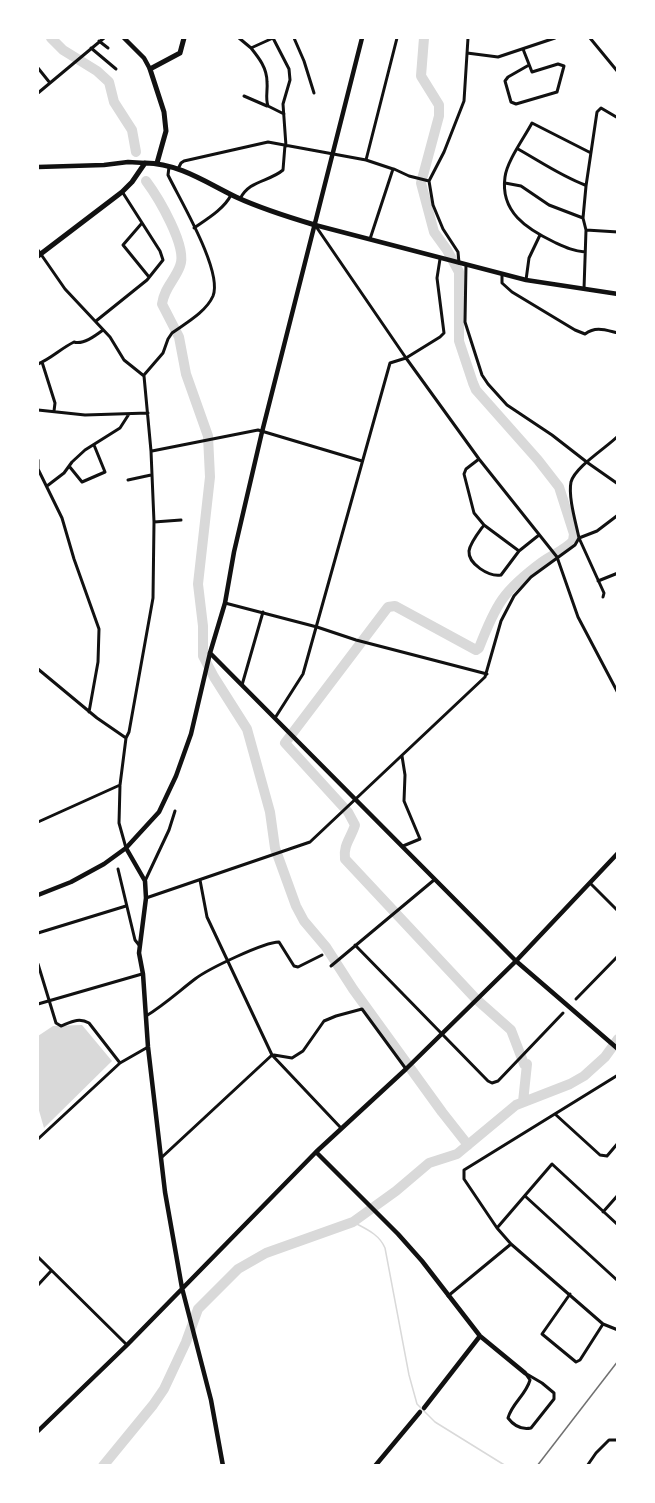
<!DOCTYPE html>
<style>
body{margin:0}
#map{position:relative;width:655px;height:1503px;overflow:hidden;background:#fff;font-family:Lato,sans-serif}
canvas{display:block}
.frame{position:absolute;inset:0;border:39px solid #fff;pointer-events:none}
</style>
<div id="map">
<canvas width="655" height="1503"></canvas>
<div class="frame"></div>
</div>
<script>
const g = document.querySelector('canvas').getContext('2d');
g.lineJoin = 'round';
function fill(path, color) {
  g.fillStyle = color;
  g.fill(path, 'evenodd');
}
function stroke(path, color, width, dash) {
  g.strokeStyle = color;
  g.lineWidth = width;
  g.lineCap = dash ? 'butt' : 'round';
  g.setLineDash(dash || []);
  g.stroke(path);
}
fill(new Path2D(`
 M82 1025 112 1061 44 1128 38 1107V1036L53 1026Z`), '#d9d9d9');
stroke(new Path2D(`
 M353 1222C366 1229 379 1234 385 1248L409 1375 417 1404 435 1422 506 1466`), '#d9d9d9', 1.5);
stroke(new Path2D(`
 M51 38 63 50 97 71 109 82 114 102 132 130 136 152
 M424 38 421 76 439 105V116L421 183 434 232 447 250 459 272V341L473 383 476 390 538 460 559 487 574 534 573 541C566 549 552 555 542 562 503 591 496 604 479 648L476 650 395 606 388 607 285 743 348 812 355 825C351 838 343 845 345 859L476 999 511 1030 524 1064H527L523 1102
 M146 181C158 197 188 247 180 266 175 280 164 288 162 304L179 337 186 374 208 436 210 477 198 584 203 626V656L214 677 247 729 270 812 275 848 296 906 304 921 326 947 353 989 442 1112 468 1145
 M103 1466 153 1405 164 1389 186 1342 198 1309 238 1269 266 1253 353 1222 396 1191 429 1163 457 1154 516 1105 570 1084 584 1076 605 1057 618 1039`), '#d9d9d9', 10);
stroke(new Path2D(`
 M239 38 251 48 273 38
 M273 38 289 69 290 80 283 104 286 146
 M294 38 304 61 314 93
 M590 38 618 72
 M99 41 108 48
 M91 48 116 69
 M251 48C259 58 267 68 267 82 268 91 265 97 268 106L284 114
 M523 49 532 72 558 64 564 66 557 92 516 104 511 102 505 81 508 77 529 65
 M467 53 498 57 555 38
 M38 68 50 83
 M38 93 104 38
 M244 96 267 106
 M518 149C541 162 561 176 585 185
 M366 160 397 38
 M178 169 181 163 184 161 268 142 366 160 393 169 370 239
 M394 169 409 176 429 181
 M505 183 521 186 549 205 583 218
 M240 199C249 180 269 182 283 170L285 145
 M142 223 123 245 149 277
 M315 225 406 358 479 459 557 557 578 617 618 693
 M194 228C207 219 224 209 231 195
 M586 230 618 232
 M38 250 65 289 110 337 124 360 144 376 151 451 154 522 153 598 129 732 126 738 120 785 119 823 126 848
 M585 252C573 251 565 247 554 242 527 229 500 212 505 177 507 161 524 138 532 123L591 153
 M459 263 458 252 443 229 433 205 429 181 444 152 464 101 468 38
 M466 265 465 322 482 375 488 384 507 405 552 435 588 463 618 484
 M502 274V283L512 292 575 330 585 334C596 326 605 330 618 333
 M526 280 529 258 540 235
 M584 289 586 230 583 218 586 186 597 112 601 108 618 118
 M96 321 147 280 163 260 160 251 123 193
 M42 362 55 403 54 411
 M38 364C52 358 60 349 74 342 83 345 95 336 103 330
 M144 375 163 353 168 339 172 333C186 323 206 312 213 296 223 271 180 200 168 175L169 167
 M38 410 85 415 148 413
 M152 451 258 430 362 461
 M479 459 466 469 464 474 474 513 484 525 519 551
 M38 460V469L62 518 74 559 99 629 98 662 89 712
 M69 466 82 482 105 472 94 445
 M128 480 151 475
 M47 486 64 473 72 462 85 450 120 428 129 414
 M154 522 181 520
 M484 525C479 532 470 543 469 551 468 564 489 577 501 575L519 551 539 535
 M598 581 618 573
 M603 597 604 593 579 538 597 531 618 515
 M225 603 317 627 356 640 487 674
 M38 669 97 718 126 738
 M242 685 263 612
 M275 718 303 674 390 363 406 358 440 337 444 333 437 278 440 259
 M402 756 405 775 404 801 420 839 403 846
 M38 822 120 785
 M118 869 135 940 139 945
 M200 880 207 917 272 1055 341 1128
 M145 881 169 830 175 811
 M590 883 618 911
 M146 898 310 842 485 677 501 621 514 596 531 577 575 545 579 538C576 523 568 497 571 482 575 467 606 448 618 436
 M38 933 126 906
 M355 945 488 1081 492 1083 498 1081 563 1013
 M38 964 56 1023 61 1026C71 1022 79 1017 89 1023L120 1063
 M331 966 434 880
 M576 999 618 956
 M38 1004 142 974
 M146 1016C164 1005 178 992 195 979 208 969 264 942 279 942L294 966 298 967 322 955
 M274 1055 292 1058 303 1051 324 1021 336 1016 362 1009 406 1069
 M618 1075 464 1170V1179L497 1228 511 1244 603 1324 618 1330
 M555 1114 600 1155 607 1156 618 1143
 M38 1139 120 1063 148 1047
 M161 1158 272 1055
 M525 1196 618 1281
 M603 1212 618 1195
 M497 1228 552 1164 618 1225
 M38 1257 127 1345
 M38 1285 51 1271
 M570 1294 542 1334 576 1362 580 1360 603 1324
 M448 1296 511 1244
 M525 1373 542 1383 554 1393V1399L531 1428C521 1430 514 1426 508 1418 512 1403 526 1395 530 1380Z
 M587 1466 596 1453 609 1440H618`), '#111', 3);
stroke(new Path2D(`
 M126 848 145 881 146 898 139 953 143 974 148 1047 165 1192 182 1288 211 1400 223 1466
 M38 895 71 882 104 864 126 848 159 812 176 776 191 734 210 653
 M316 1152 398 1234 422 1261 480 1336 525 1373
 M424 1408 480 1336
 M38 1431 127 1345 316 1152 406 1069 516 961 618 853
 M375 1466 420 1412`), '#111', 4.5);
stroke(new Path2D(`
 M124 38 144 58 150 69
 M362 38 262 432 234 552 225 603 210 653 516 961 618 1049
 M38 167 104 165 128 162 145 163
 M315 225 526 280 618 294`), '#111', 4.5);
stroke(new Path2D(`
 M157 163 166 131 164 112 150 69 180 53 184 38
 M38 256 122 192 132 182 145 163C178 163 207 183 236 197 262 209 288 217 315 225`), '#111', 5);
stroke(new Path2D(`
 M537 1466 618 1361`), '#707070', 1.5);
</script>
